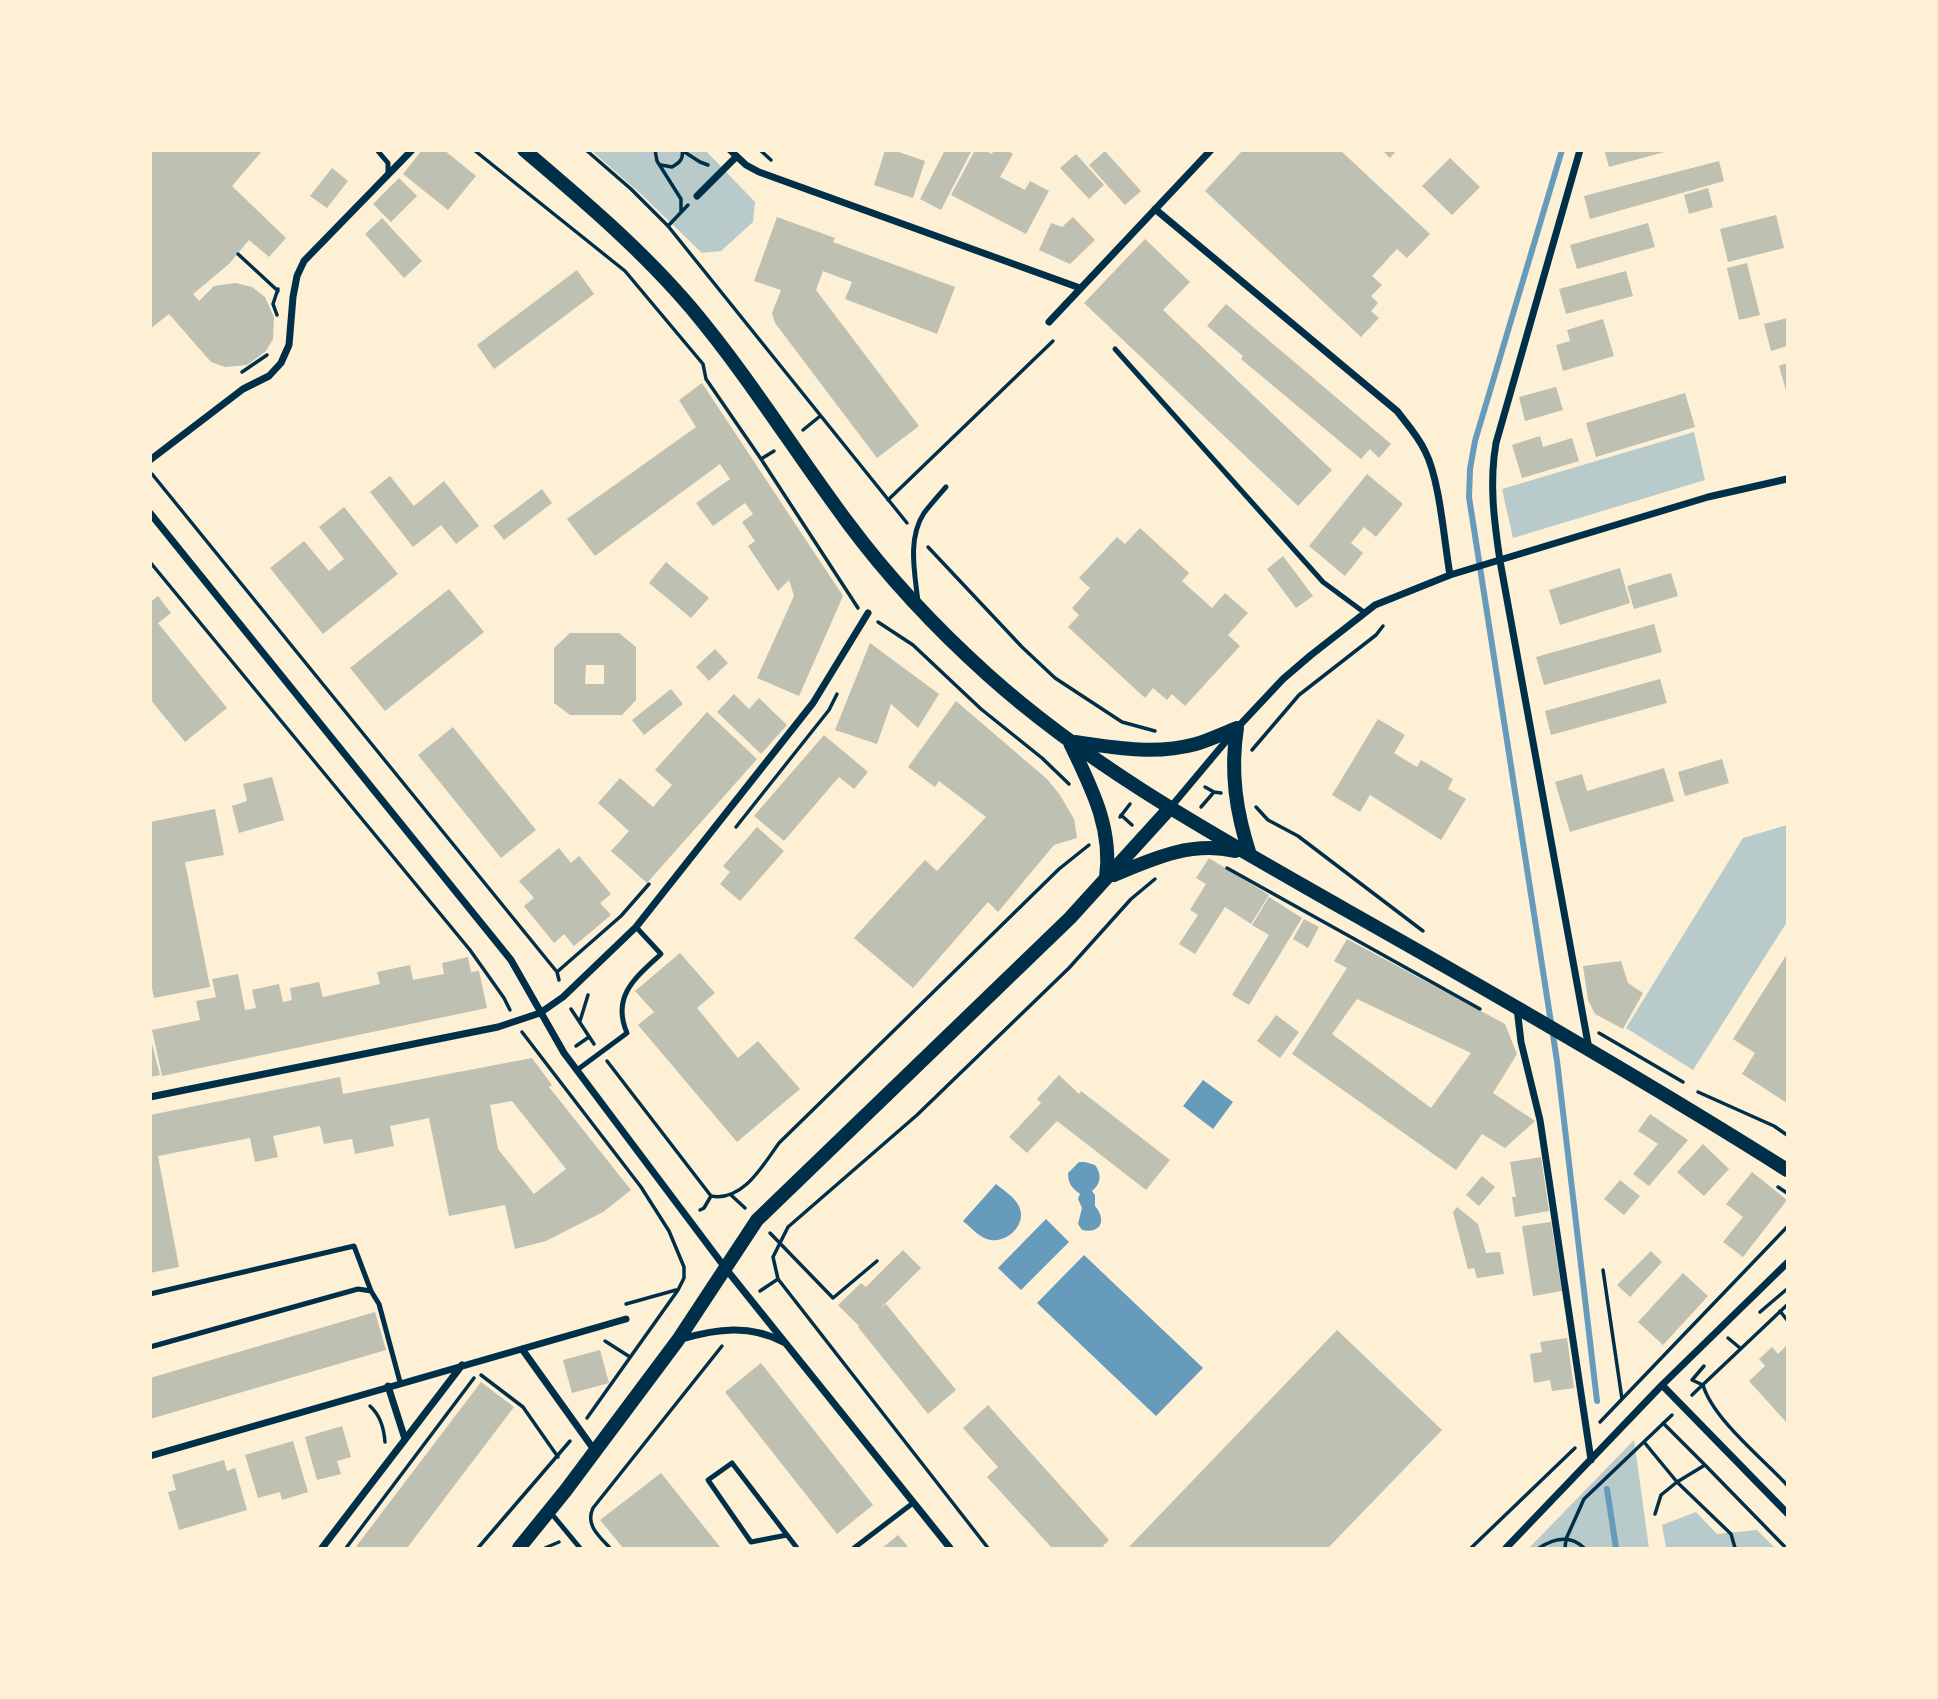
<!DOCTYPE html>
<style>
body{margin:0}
#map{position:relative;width:1938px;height:1699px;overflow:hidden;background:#fdf0d5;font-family:Overpass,sans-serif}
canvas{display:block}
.frame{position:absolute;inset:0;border:152px solid #fdf0d5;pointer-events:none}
</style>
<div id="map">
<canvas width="1938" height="1699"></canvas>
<div class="frame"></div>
</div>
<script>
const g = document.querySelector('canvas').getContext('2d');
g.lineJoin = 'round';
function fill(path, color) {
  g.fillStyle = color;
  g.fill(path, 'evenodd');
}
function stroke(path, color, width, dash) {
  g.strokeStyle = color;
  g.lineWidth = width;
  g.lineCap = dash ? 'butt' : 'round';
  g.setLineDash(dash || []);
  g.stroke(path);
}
fill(new Path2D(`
 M592 151H706L755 202 753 222 721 251 702 253 643 196Z
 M1694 432 1705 480 1513 538 1502 489Z
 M1787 825V922L1693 1070 1626 1028 1743 838Z
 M1634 1440 1649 1548H1529Z
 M1696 1512 1717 1534 1757 1530 1775 1548H1666L1662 1525Z`), '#b9caca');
fill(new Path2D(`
 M1203 1080 1233 1102 1213 1129 1183 1106Z
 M1079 1162H1085L1095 1165C1102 1174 1101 1184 1092 1191L1095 1195V1206C1107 1220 1101 1234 1082 1230L1078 1224 1082 1208 1078 1199 1080 1194C1072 1188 1068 1184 1068 1173Z
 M996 1184C1003 1190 1013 1196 1017 1203 1030 1221 1009 1243 991 1240 979 1238 972 1228 963 1221Z
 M1046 1219 1069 1242 1021 1290 998 1268Z
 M1084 1255 1203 1368 1156 1416 1037 1303Z`), '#669bbc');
stroke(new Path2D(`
 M1562 150 1475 441 1470 469 1469 497 1557 1061 1597 1401
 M1607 1489 1616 1548`), '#669bbc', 6);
fill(new Path2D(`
 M150 150H263L232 186 286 238 269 257 249 240 229 264 193 294 199 301 214 286 236 283 252 287 265 297 274 317 273 339 266 351 247 365 225 367 211 362 169 314 150 329Z
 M422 150H444L476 176 448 210 403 174Z
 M885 150H893L925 161 913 198 874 185Z
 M945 150H972L941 210 920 199Z
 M975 150H984L992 154 994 150H1007L1013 154 1000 177 1025 190 1030 181 1049 191 1026 234 951 195Z
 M1243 150H1340L1430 234 1407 258 1397 249 1372 276 1382 285 1371 296 1378 303 1371 311 1379 318 1361 337 1205 191Z
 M1382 150H1397L1390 158Z
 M1604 150H1668V151L1609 167Z
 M1105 151 1141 191 1125 205 1089 165Z
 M1076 154 1104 185 1089 199 1060 168Z
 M1450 158 1480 187 1452 215 1422 186Z
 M1719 161 1724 181 1590 219 1584 196Z
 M332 168 348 181 327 208 310 196Z
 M399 178 417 196 391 222 373 204Z
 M1708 188 1713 207 1689 214 1684 195Z
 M1776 215 1784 248 1728 262 1720 229Z
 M777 217 835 238 833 242 955 287 937 334 845 299 852 282 823 271 816 290 919 426 877 458 775 323 772 313 781 290 754 281Z
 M1073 217 1095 240 1070 264 1039 250 1051 223 1062 227Z
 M382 218 422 261 404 278 365 234Z
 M1648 223 1655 247 1577 269 1570 245Z
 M1145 239 1190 282 1163 310 1332 470 1298 506 1084 303Z
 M1747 263 1760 315 1739 320 1727 268Z
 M577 270 594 294 494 369 477 345Z
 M1626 271 1633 296 1566 314 1559 289Z
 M1226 304 1391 444 1379 458 1370 449 1361 459 1241 359 1243 356 1207 326Z
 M1787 318V346L1771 351 1764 324Z
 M1603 319 1614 356 1563 371 1556 345 1570 341 1567 330Z
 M1787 363V394L1779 366Z
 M702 383 843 596 799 696 757 678 794 596 789 580 778 591 748 546 755 541 742 522 753 514 745 503 713 526 696 503 730 479 720 464 595 556 567 519 696 427 679 400Z
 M1556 387 1563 410 1525 421 1519 397Z
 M1685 393 1695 427 1596 457 1586 423Z
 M1540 436 1543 447 1572 438 1579 461 1522 478 1512 445Z
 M1367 474 1403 504 1376 537 1364 527 1351 543 1363 553 1345 576 1309 546Z
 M390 476 414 506 444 481 479 526 456 544 441 525 413 547 370 492Z
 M542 489 552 503 504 540 493 526Z
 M344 507 398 574 323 634 270 568 304 541 329 571 344 559 319 527Z
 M1140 528 1189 573 1182 581 1212 608 1225 593 1248 613 1228 635 1240 646 1185 706 1172 694 1167 700 1153 688 1145 698 1068 627 1079 615 1072 608 1090 588 1079 578 1117 537 1125 544Z
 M1283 556 1313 596 1296 608 1267 569Z
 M666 562 709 598 691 618 649 583Z
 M1620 568 1630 603 1560 625 1549 590Z
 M1671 573 1678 596 1634 609 1627 586Z
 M449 589 484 632 385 711 350 668Z
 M158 596 171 613 158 623 227 708 185 742 150 699V602Z
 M1654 624 1662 652 1544 685 1536 657Z
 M570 633H619L636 647V700L622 715H570L554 703V648ZM586 665H604V684H585Z
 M870 643 939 694 918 728 891 704 877 744 835 730Z
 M715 649 728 663 709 681 696 667Z
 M1660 679 1667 703 1551 735 1545 711Z
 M671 689 683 704 644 735 632 720Z
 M734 694 749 709 759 698 787 725 761 754 717 712Z
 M956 701 1047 779 1060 795 1074 819 1077 838 1054 845 998 912 988 902 913 988 854 938 925 860 937 871 986 817 939 781 935 787 908 767Z
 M707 712 757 759 647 883 611 851 629 831 598 803 620 778 653 807 672 785 655 770Z
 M1378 719 1405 735 1394 753 1417 767 1421 760 1453 779 1448 789 1466 799 1441 840 1370 795 1360 812 1332 795Z
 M453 727 536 830 501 858 418 755Z
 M824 735 868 772 854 789 839 777 784 841 754 816Z
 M1722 759 1729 783 1685 796 1678 772Z
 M1664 768 1674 801 1570 832 1555 782 1582 774 1587 791Z
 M272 777 284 820 239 833 232 806 247 801 243 784Z
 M215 809 224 855 185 862 210 987 154 998 150 979V822Z
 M757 827 784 851 740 901 720 884 730 872 723 866Z
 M559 848 571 863 579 856 611 894 600 903 611 915 574 946 564 934 554 943 524 906 534 898 519 881Z
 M1209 858 1269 895 1251 924 1225 907 1195 954 1179 944 1198 915 1190 910 1206 884 1196 878Z
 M1269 897 1302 918 1249 1005 1232 995 1269 935 1252 925Z
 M1304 919 1319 927 1308 948 1293 939Z
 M1347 939 1505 1024 1517 1054 1493 1093 1535 1121 1505 1148 1482 1134 1456 1170 1292 1054 1347 968 1334 961ZM1357 999 1471 1053 1431 1108 1332 1034Z
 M680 953 715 993 697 1008 738 1058 758 1041 800 1089 737 1142 638 1025 654 1012 635 991Z
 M1787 954V1103L1742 1074 1755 1053 1733 1039Z
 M468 957 471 972 479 971 487 1008 162 1076 152 1030 200 1020 196 1001 216 997 212 979 238 974 245 1010 256 1008 252 990 279 984 283 1002 292 1000 290 988 319 982 323 997 380 984 377 972 410 965 413 980 444 974 442 963Z
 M1621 961 1628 983 1643 993 1623 1029 1595 1014 1588 1000 1583 966Z
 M1276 1015 1299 1032 1280 1058 1257 1041Z
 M150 1036 160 1075 150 1077Z
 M532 1058 552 1085 549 1087 631 1190 603 1212 546 1241 515 1249 505 1205 449 1216 429 1118 390 1126 394 1146 355 1154 352 1139 324 1144 320 1126 273 1136 278 1157 255 1162 250 1138 158 1156 179 1267 150 1273V1115L340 1077 343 1094ZM512 1101 566 1169 534 1194 498 1149 490 1105Z
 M1059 1075 1079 1094 1081 1091 1170 1160 1146 1190 1057 1121 1027 1153 1009 1137 1041 1103 1037 1099Z
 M1650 1114 1688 1140 1649 1186 1633 1174 1658 1144 1638 1131Z
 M1703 1144 1729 1169 1704 1196 1677 1172Z
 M1541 1157 1549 1211 1515 1217 1512 1197H1516L1510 1162Z
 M1752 1172 1787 1200 1743 1257 1723 1242 1743 1217 1726 1204Z
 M1482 1176 1495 1187 1479 1206 1466 1195Z
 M1620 1180 1640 1196 1624 1215 1604 1199Z
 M1457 1207 1478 1224 1486 1253 1500 1252 1504 1274 1477 1278 1474 1268 1468 1269 1453 1212Z
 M1551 1222 1562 1291 1533 1296 1522 1226Z
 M903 1250 921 1268 880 1309 886 1304 956 1390 928 1414 858 1327 859 1326 838 1305 861 1283 866 1287Z
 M1651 1251 1662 1262 1630 1297 1617 1285Z
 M1683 1273 1708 1296 1663 1345 1638 1322Z
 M375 1312 386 1350 150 1419V1378Z
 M1337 1330 1442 1430 1328 1548H1128Z
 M1567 1338 1574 1388 1552 1391 1550 1380 1534 1383 1530 1354 1542 1352 1540 1342Z
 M1787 1345V1423L1749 1381 1765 1366 1759 1359 1772 1347 1778 1354Z
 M600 1350 609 1383 572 1393 563 1360Z
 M761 1363 873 1505 837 1534 725 1392Z
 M481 1382 514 1407 407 1548H355Z
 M988 1405 1109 1540 1103 1546 1105 1548H1052L987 1477 998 1467 963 1428Z
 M342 1426 351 1457 337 1461 341 1474 317 1480 305 1437Z
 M293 1441 308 1492 282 1500 280 1492 258 1498 245 1455Z
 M224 1460 227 1471 235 1468 247 1510 179 1530 168 1492 176 1490 172 1475Z
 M661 1473 721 1548H623L600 1520Z
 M898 1535 909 1548H882Z`), '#bec0b2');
stroke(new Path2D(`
 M474 150 625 271 703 364 706 379 761 459 858 608
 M586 150 631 189 668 226 907 523
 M655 150 657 161 681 199V211
 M760 150 771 160
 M683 151 700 162 708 165
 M661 165 672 167C679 163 684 159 682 150
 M668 226 688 205
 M238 254 278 291
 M277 315 273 304 278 289
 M242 372 267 355
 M803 430 819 417
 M761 459 774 451
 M152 474 557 972 559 980
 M888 500 1053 341
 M928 547 1022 647 1055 678 1122 722 1155 731
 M150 562 470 950 504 998 510 1010
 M878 622 913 645 981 709 1042 758 1069 784
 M1252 750 1299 695 1376 635 1383 626
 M1205 787 1214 792 1221 793
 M1201 807 1214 792
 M1256 807 1268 820 1298 836 1423 931
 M1121 815 1132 825
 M1120 817 1130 804
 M736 827 829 710 837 694
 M1227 868 1480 1009
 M557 972 621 916 649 884
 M571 1009 594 1044
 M580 1021 588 995
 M522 1032 641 1187 669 1231 684 1267V1278L678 1290 587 1418
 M1599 1033 1683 1082
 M576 1046 589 1037
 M607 1061 711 1196C743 1202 763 1165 779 1143L1059 869 1089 845
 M1698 1092 1774 1126 1787 1135
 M1778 1187 1787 1193
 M731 1195 745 1208
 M700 1210 704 1208 711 1196
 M770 1233 833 1298 877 1261
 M1603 1270 1622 1399
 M760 1291 778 1279
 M626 1304 676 1290
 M1780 1311 1787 1320
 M1760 1312 1787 1289
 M1728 1338 1740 1348
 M605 1341 630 1357
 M1704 1366 1692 1380 1703 1385C1713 1419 1762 1458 1787 1485
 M481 1375 523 1407 558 1457
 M1692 1395 1787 1305
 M370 1406C380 1415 384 1428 385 1442
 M1600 1422 1787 1227
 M1663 1423 1705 1465
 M1644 1442 1677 1482 1705 1465 1786 1548
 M1655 1514 1661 1495 1677 1482 1731 1534 1735 1548
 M346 1548 474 1378
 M478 1548 570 1441
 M545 1548 559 1542
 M610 1548C599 1536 585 1525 593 1508L722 1346
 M988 1548 778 1279 773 1257 788 1227 917 1115 1069 968 1131 899 1155 879
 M1471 1548 1575 1448
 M1539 1548C1553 1539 1570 1534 1584 1548
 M1565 1548 1566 1539 1584 1499 1672 1415`), '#003049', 3.5);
stroke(new Path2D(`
 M377 150 388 163V175
 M1115 349 1323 582 1365 613
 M918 602C915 574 907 539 924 513 931 504 939 495 946 487
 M577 1070 627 1033C611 996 636 977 661 954L636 927
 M150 1294 354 1246 371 1291
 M150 1347 358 1289 371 1291 379 1304 400 1382
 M551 1513 580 1548
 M787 1535 751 1542 708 1480 732 1463 797 1548
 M854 1548 913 1503`), '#003049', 5);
stroke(new Path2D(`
 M730 150 746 165 759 172 1080 288
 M1580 150 1496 443C1489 483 1494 520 1500 561L1589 1049
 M697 196 736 157
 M1155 209 1397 411C1407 424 1418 436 1425 451 1440 480 1444 541 1450 575
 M1049 322 1211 150
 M150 460 243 389 269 376 281 363 289 345 293 297 297 276 304 261 412 150
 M150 513 511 960 564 1053 726 1269 950 1548
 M1170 808 1237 728 1283 679 1311 655 1375 605 1450 575 1708 497 1787 479
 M1517 1008 1521 1042 1540 1120 1591 1460
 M150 1097 498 1027 540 1013 563 997 636 927 813 703 868 613
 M682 1339C716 1329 750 1324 783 1342
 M522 1349 595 1451
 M1662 1385 1787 1513
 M388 1386 405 1439
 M150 1456 626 1319
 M322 1548 462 1365
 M1506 1548 1662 1385 1787 1263`), '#003049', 7);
stroke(new Path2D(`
 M524 150C583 200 642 250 692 309 749 377 795 452 848 523 888 577 937 629 988 675 1095 771 1222 839 1346 910 1495 994 1643 1079 1787 1170
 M1237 728C1230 772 1236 812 1250 855
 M1075 742C1116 748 1155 755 1196 744 1210 740 1224 733 1237 728
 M1070 743C1091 787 1113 828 1106 878
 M1114 875C1154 858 1192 841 1235 851
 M519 1548 566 1490 678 1340 757 1220 1070 918 1170 808`), '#003049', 14);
</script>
